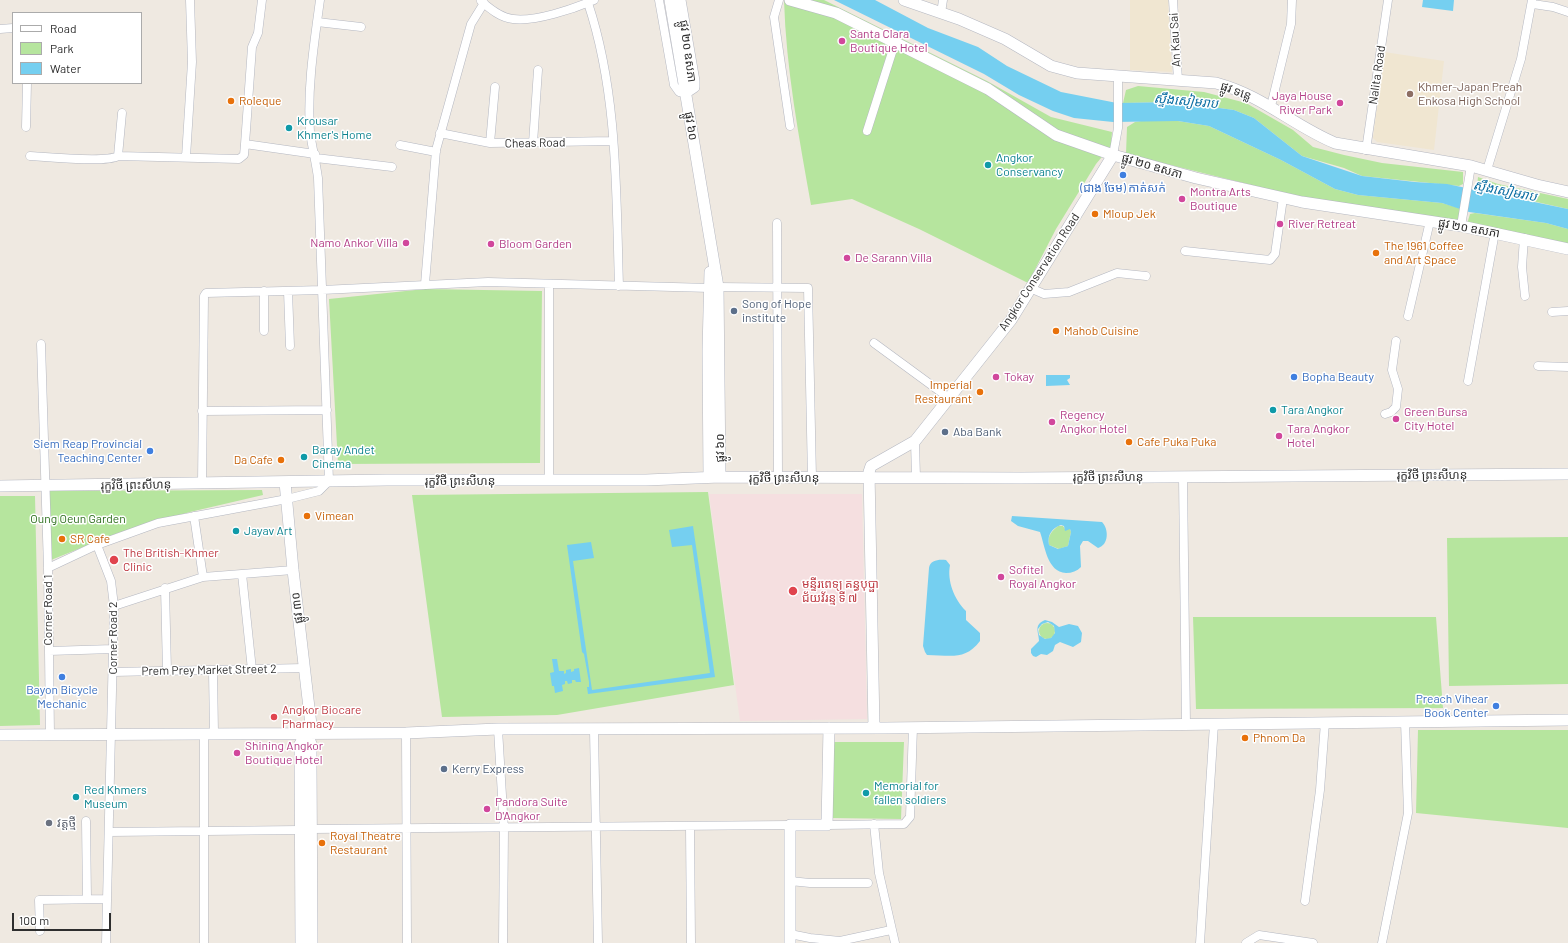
<!DOCTYPE html>
<meta charset="utf-8">
<style>
body{margin:0}
#map{position:relative;width:1568px;height:943px;overflow:hidden;background:#efe9e1;font-family:Barlow,sans-serif}
canvas{display:block}
.legend{position:absolute;left:12px;top:12px;width:130px;height:72px;box-sizing:border-box;background:#fff;border:1px solid #ababab;margin:0;padding:5px 7px;list-style:none;font-size:12px;color:#2e2e2e}
.legend li{display:flex;align-items:center;gap:8px;height:20px}
.legend b{width:20px;border:1px solid #ababab}
.scale{position:absolute;left:12px;top:913px;width:99px;height:18px;box-sizing:border-box;border:2px solid #2e2e2e;border-top:0;padding-left:5px;font-size:12px;line-height:14px;white-space:nowrap;color:#2e2e2e;-webkit-text-stroke:3px #fff;paint-order:stroke}
</style>
<div id="map">
<canvas width="1568" height="943"></canvas>
<ul class="legend">
<li><b style="height:5px;background:#fff"></b>Road</li>
<li><b style="height:11px;background:#b6e59e"></b>Park</li>
<li><b style="height:11px;background:#75cff0"></b>Water</li>
</ul>
<div class="scale">100 m</div>
</div>
<script>
const g = document.querySelector('canvas').getContext('2d');
g.lineJoin = 'round';
function fill(path, color) {
  g.fillStyle = color;
  g.fill(path, 'evenodd');
}
function stroke(path, color, width, dash) {
  g.strokeStyle = color;
  g.lineWidth = width;
  g.lineCap = dash ? 'butt' : 'round';
  g.setLineDash(dash || []);
  g.stroke(path);
}
function write(font, color, halo, rows, align = 'center') {
  g.font = font + ' Barlow,"Noto Sans Khmer",sans-serif';
  g.lineWidth = 3;
  g.setLineDash([]);
  g.textBaseline = 'middle';
  g.strokeStyle = halo;
  g.fillStyle = color;
  for (const [text, x, y, turn = 0] of rows) {
    g.save();
    g.translate(x, y);
    g.rotate((+turn || 0) * Math.PI / 180);
    g.textAlign = isNaN(turn) ? turn : align;
    if (halo) g.strokeText(text, 0, 0);
    g.fillText(text, 0, 0);
    g.restore();
  }
}
fill(new Path2D(`
 M1130 0H1168L1172 72 1130 70Z
 M1384 52 1444 61 1434 150 1377 142 1373 138Z`), '#f0e6d1');
fill(new Path2D(`
 M709 494H862L867 719 740 721Z`), '#f5dfe0');
fill(new Path2D(`
 M784 0H824L987 81 1051 117 1112 132 1111 146 1096 164 1056 229 1028 283 919 229 852 199 811 205C799 137 786 69 784 0Z
 M1138 86 1204 92 1246 103 1293 130 1313 147 1344 155 1382 163 1463 172V184L1459 186 1362 176 1344 168 1302 156 1254 118 1234 110 1175 102 1123 103 1126 90Z
 M1147 120 1178 121 1209 126 1281 160 1335 189 1358 195 1442 203 1459 208 1461 211 1458 221 1300 197 1126 154 1127 127 1135 122Z
 M1478 177 1498 184 1568 199V209L1487 191 1477 186Z
 M1475 213 1546 223 1568 229V244L1467 224 1470 214Z
 M425 289 542 291 540 463 338 464 329 299Z
 M262 490 263 495 190 512 118 533 51 560 49 491Z
 M708 492 734 685 557 715 442 717 412 495Z
 M0 496H35L40 725 0 726Z
 M1058 526H1063L1065 529H1070L1071 532 1068 546 1059 549 1049 545C1047 536 1052 531 1058 526Z
 M1568 537V684L1449 686 1447 538Z
 M1193 617H1436L1443 708 1196 709Z
 M1039 631a8 8 0 1 1 16 0a8 8 0 1 1-16 0Z
 M1418 730H1568V828L1416 813Z
 M834 742H904L901 819 831 818Z`), '#b6e59e');
fill(new Path2D(`
 M834 0H875L928 28 978 47 1007 66 1061 92 1117 103 1175 102 1234 110 1254 118 1302 156 1362 176 1415 182 1447 184 1568 209V229L1546 223 1469 212 1442 203 1358 195 1335 189 1281 160 1209 126 1178 121 1113 122 1074 118 1053 111 1019 95 984 74Z
 M1423 0H1454L1453 11 1422 7Z
 M1046 375H1070V378L1067 380 1070 385 1046 386Z
 M1012 516 1102 522C1109 529 1109 545 1098 548L1088 541H1083L1080 546 1081 567C1077 571 1072 573 1066 573 1047 572 1045 546 1040 532L1018 526 1011 521ZM1061 525 1064 526 1065 531 1070 529 1071 532 1068 546 1058 549 1049 545C1047 535 1052 528 1061 525Z
 M693 526 715 677 588 694 587 687H589V682L584 654 582 652 567 545 591 542 594 558 573 561 592 690 710 673 692 545 672 547 669 530Z
 M946 560 950 565C947 581 954 599 966 611V620L980 633V641C965 661 950 655 927 655L925 652 923 646 929 568C930 560 939 559 946 560Z
 M1045 620 1052 622 1059 627 1069 624 1078 626 1082 633 1081 642 1073 647 1060 642 1055 645 1053 651 1047 655 1041 654 1036 657 1033 656 1031 653V649L1039 641C1039 632 1033 625 1045 620ZM1048 622 1054 626 1055 633 1051 638 1045 639 1039 635 1038 629 1042 624Z
 M552 659H557L559 671H564V674L566 673V670L571 669V672L574 671V669L579 668 581 682H576L575 680H572V683L568 684 567 681H565V684L562 685 563 691 555 693 554 686H552L550 673 554 672Z`), '#75cff0');
const street = new Path2D(`
 M659 0 674 85 679 92 685 93
 M779 0 774 17 790 126
 M1173 0 1178 80
 M481 1C490 9 501 18 513 19 535 22 573 9 594 0
 M588 3C618 93 616 192 619 286
 M1533 4 1553 7 1568 12
 M941 13 943 0
 M317 22 361 27
 M0 29 13 28
 M495 87 490 143 613 141
 M1271 106 1291 24 1292 0
 M26 127 27 83
 M867 131 895 43
 M440 133 490 143
 M533 143 538 70
 M245 144 252 47 258 33 262 0
 M400 145 436 152
 M1366 150 1388 0
 M1113 155 1118 128V76
 M30 156C47 157 106 163 118 156L239 159 244 155 245 144 315 154
 M118 156 122 113
 M186 157 192 62 190 0
 M316 158 392 167
 M1487 170 1521 59 1532 0
 M777 223 778 478
 M1461 226 1471 166
 M1524 238 1522 267 1525 296
 M1185 251 1270 260 1275 254 1283 198
 M425 284 436 150 471 24 484 3
 M718 287 808 288 812 478
 M1030 288 1044 294 1069 292 1117 273 1146 276
 M264 291V331
 M288 291 290 346
 M1552 312 1568 311
 M1408 316 1430 221
 M874 343 949 398
 M41 344 48 568 50 735
 M1538 366 1568 367
 M1468 381 1495 232
 M202 411 327 410
 M1385 414 1391 412 1396 407 1398 389 1392 370 1396 341
 M915 441 916 478
 M1183 477 1186 724
 M549 481V284
 M202 484 204 296 206 293 322 290 488 282 710 288
 M194 516 203 577
 M97 545 111 581 114 606 106 943
 M48 568 97 545 158 523 287 499 319 491 329 481 318 178C316 163 312 147 310 132 307 88 314 44 320 0
 M242 574 252 670
 M165 588 167 671
 M114 606 203 577 293 570
 M49 651 113 649
 M213 671 214 733
 M113 672 304 668
 M498 729 504 829 503 943
 M594 730 598 943
 M406 733 407 943
 M204 734V943
 M86 821 87 899
 M874 824 879 873 895 943
 M827 825 904 824 910 817 913 727
 M690 827 691 943
 M311 829 790 825
 M109 832 300 830
 M790 881 810 883H868
 M1305 901 1320 790 1325 722
 M40 931 39 900 107 899
 M790 934 810 938 840 941 891 930
 M1200 943 1214 724
 M1246 943 1259 935 1313 943
 M1382 943 1408 813 1405 721`);
const secondary = new Path2D(`
 M670 0 718 287 720 477
 M680 0 694 81V87L685 93
 M790 0 836 13 988 89 1056 135 1113 155 1196 178 1302 202 1461 226 1568 249
 M904 0 959 19 1005 39 1051 66 1077 73 1216 83C1264 96 1292 125 1335 143L1471 166 1537 185 1568 192
 M709 477 708 351 710 272
 M285 482 293 570 311 725 300 744 301 943
 M0 486 387 480H646L720 477 1021 478 1568 474
 M874 728 869 472 871 466 915 441 1011 320 1113 155
 M307 732 311 744V764L312 943
 M0 735 406 733 498 729 885 728 1568 720
 M790 943V825H827L829 728`);
stroke(street, '#b4b7c1', 9);
stroke(secondary, '#b4b7c1', 12);
stroke(street, '#fff', 8);
stroke(secondary, '#fff', 11);
for (const [x, y, r, color] of [
 [842,41,4,"#d1479c"],
 [1410,94,4,"#8d6e63"],
 [231,101,4,"#e8710a"],
 [1340,103,4,"#d1479c"],
 [289,128,4,"#0f9aa8"],
 [988,165,4,"#0f9aa8"],
 [1123,175,4,"#3f7fe0"],
 [1182,199,4,"#d1479c"],
 [1095,214,4,"#e8710a"],
 [1280,224,4,"#d1479c"],
 [406,243,4,"#d1479c"],
 [491,244,4,"#d1479c"],
 [1376,253,4,"#e8710a"],
 [847,258,4,"#d1479c"],
 [734,311,4,"#5c6f8a"],
 [1056,331,4,"#e8710a"],
 [996,377,4,"#d1479c"],
 [1294,377,4,"#3f7fe0"],
 [980,392,4,"#e8710a"],
 [1273,410,4,"#0f9aa8"],
 [1396,419,4,"#d1479c"],
 [1052,422,4,"#d1479c"],
 [945,432,4,"#5c6f8a"],
 [1279,436,4,"#d1479c"],
 [1129,442,4,"#e8710a"],
 [150,451,4,"#3f7fe0"],
 [304,457,4,"#0f9aa8"],
 [281,460,4,"#e8710a"],
 [307,516,4,"#e8710a"],
 [236,531,4,"#0f9aa8"],
 [62,539,4,"#e8710a"],
 [114,560,5,"#e0444e"],
 [1001,577,4,"#d1479c"],
 [793,591,5,"#e0444e"],
 [62,677,4,"#3f7fe0"],
 [1496,706,4,"#3f7fe0"],
 [274,717,4,"#e0444e"],
 [1245,738,4,"#e8710a"],
 [237,753,4,"#d1479c"],
 [444,769,4,"#5c6f8a"],
 [866,793,4,"#0f9aa8"],
 [76,797,4,"#0f9aa8"],
 [487,809,4,"#d1479c"],
 [49,823,4,"#6b7280"],
 [322,843,4,"#e8710a"]
]) {
  const dot = new Path2D();
  dot.arc(x, y, r, 0, 2 * Math.PI);
  g.fillStyle = color;
  g.fill(dot);
  stroke(dot, '#fff', 1.5);
}
write('12px', '#b23c85', '#fff', [
 ["Santa Clara",850,34],
 ["Boutique Hotel",850,48],
 ["Jaya House",1332,96,"right"],
 ["River Park",1332,110,"right"],
 ["Montra Arts",1190,192],
 ["Boutique",1190,206],
 ["River Retreat",1288,224],
 ["Namo Ankor Villa",398,243,"right"],
 ["Bloom Garden",499,244],
 ["De Sarann Villa",855,258],
 ["Tokay",1004,377],
 ["Green Bursa",1404,412],
 ["City Hotel",1404,426],
 ["Regency",1060,415],
 ["Angkor Hotel",1060,429],
 ["Tara Angkor",1287,429],
 ["Hotel",1287,443],
 ["Sofitel",1009,570],
 ["Royal Angkor",1009,584],
 ["Shining Angkor",245,746],
 ["Boutique Hotel",245,760],
 ["Pandora Suite",495,802],
 ["D'Angkor",495,816]
], 'left');
write('12px', '#2e2e2e', '#fff', [
 ["An Kau Sai",1175,40,-93],
 ["ផ្លូវ ២០ ឧសភា",688,51,82],
 ["Nalita Road",1377,75,-82],
 ["ផ្លូវ ទន្លេ",1236,91,20],
 ["ផ្លូវ ៦០",691,126,81],
 ["Cheas Road",535,143,-1],
 ["ផ្លូវ ២០ ឧសភា",1152,166,16],
 ["ផ្លូវ ២០ ឧសភា",1469,228,10],
 ["Angkor Conservation Road",1039,272,-57],
 ["ផ្លូវ ៦០",720,448,-90],
 ["រុក្ខវិថី ព្រះសីហនុ",1432,475],
 ["រុក្ខវិថី ព្រះសីហនុ",1108,477],
 ["រុក្ខវិថី ព្រះសីហនុ",784,478],
 ["រុក្ខវិថី ព្រះសីហនុ",460,481],
 ["រុក្ខវិថី ព្រះសីហនុ",136,485,-1],
 ["ផ្លូវ ៣០",297,608,-97],
 ["Corner Road 1",48,610,-90],
 ["Corner Road 2",113,638,-90],
 ["Prem Prey Market Street 2",209,670,-1]
]);
write('12px', '#785e54', '#fff', [
 ["Khmer-Japan Preah",1418,87],
 ["Enkosa High School",1418,101]
], 'left');
write('12px', '#c56008', '#fff', [
 ["Roleque",239,101],
 ["Mloup Jek",1103,214],
 ["The 1961 Coffee",1384,246],
 ["and Art Space",1384,260],
 ["Mahob Cuisine",1064,331],
 ["Imperial",972,385,"right"],
 ["Restaurant",972,399,"right"],
 ["Cafe Puka Puka",1137,442],
 ["Da Cafe",273,460,"right"],
 ["Vimean",315,516],
 ["SR Cafe",70,539],
 ["Phnom Da",1253,738],
 ["Royal Theatre",330,836],
 ["Restaurant",330,850]
], 'left');
write('12px', '#0d838f', '#fff', [
 ["Krousar",297,121],
 ["Khmer's Home",297,135],
 ["Angkor",996,158],
 ["Conservancy",996,172],
 ["Tara Angkor",1281,410],
 ["Baray Andet",312,450],
 ["Cinema",312,464],
 ["Jayav Art",244,531],
 ["Memorial for",874,786],
 ["fallen soldiers",874,800],
 ["Red Khmers",84,790],
 ["Museum",84,804]
], 'left');
write('12px', '#366cbe', '#fff', [
 ["(ជាង ចែម) កាត់សក់",1123,188],
 ["Bopha Beauty",1302,377,"left"],
 ["Siem Reap Provincial",142,444,"right"],
 ["Teaching Center",142,458,"right"],
 ["Bayon Bicycle",62,690],
 ["Mechanic",62,704],
 ["Preach Vihear",1488,699,"right"],
 ["Book Center",1488,713,"right"]
]);
write('12px', '#4e5e75', '#fff', [
 ["Song of Hope",742,304],
 ["institute",742,318],
 ["Aba Bank",953,432],
 ["Kerry Express",452,769]
], 'left');
write('12px', '#2c6e1b', '#fff', [
 ["Oung Oeun Garden",78,519]
]);
write('12px', '#be3a42', '#fff', [
 ["The British-Khmer",123,553],
 ["Clinic",123,567],
 ["មន្ទីរពេទ្យ គន្ធបុប្ផា",802,584],
 ["ជ័យវ័រន្ម ទី ៧",802,598],
 ["Angkor Biocare",282,710],
 ["Pharmacy",282,724]
], 'left');
write('12px', '#5b616d', '#fff', [
 ["វត្តថ្មី",57,823]
], 'left');
write('italic 13px', '#0d6fa3', '#fff', [
 ["ស្ទឹងសៀមរាប",1186,101,5],
 ["ស្ទឹងសៀមរាប",1505,191,11]
]);
</script>
